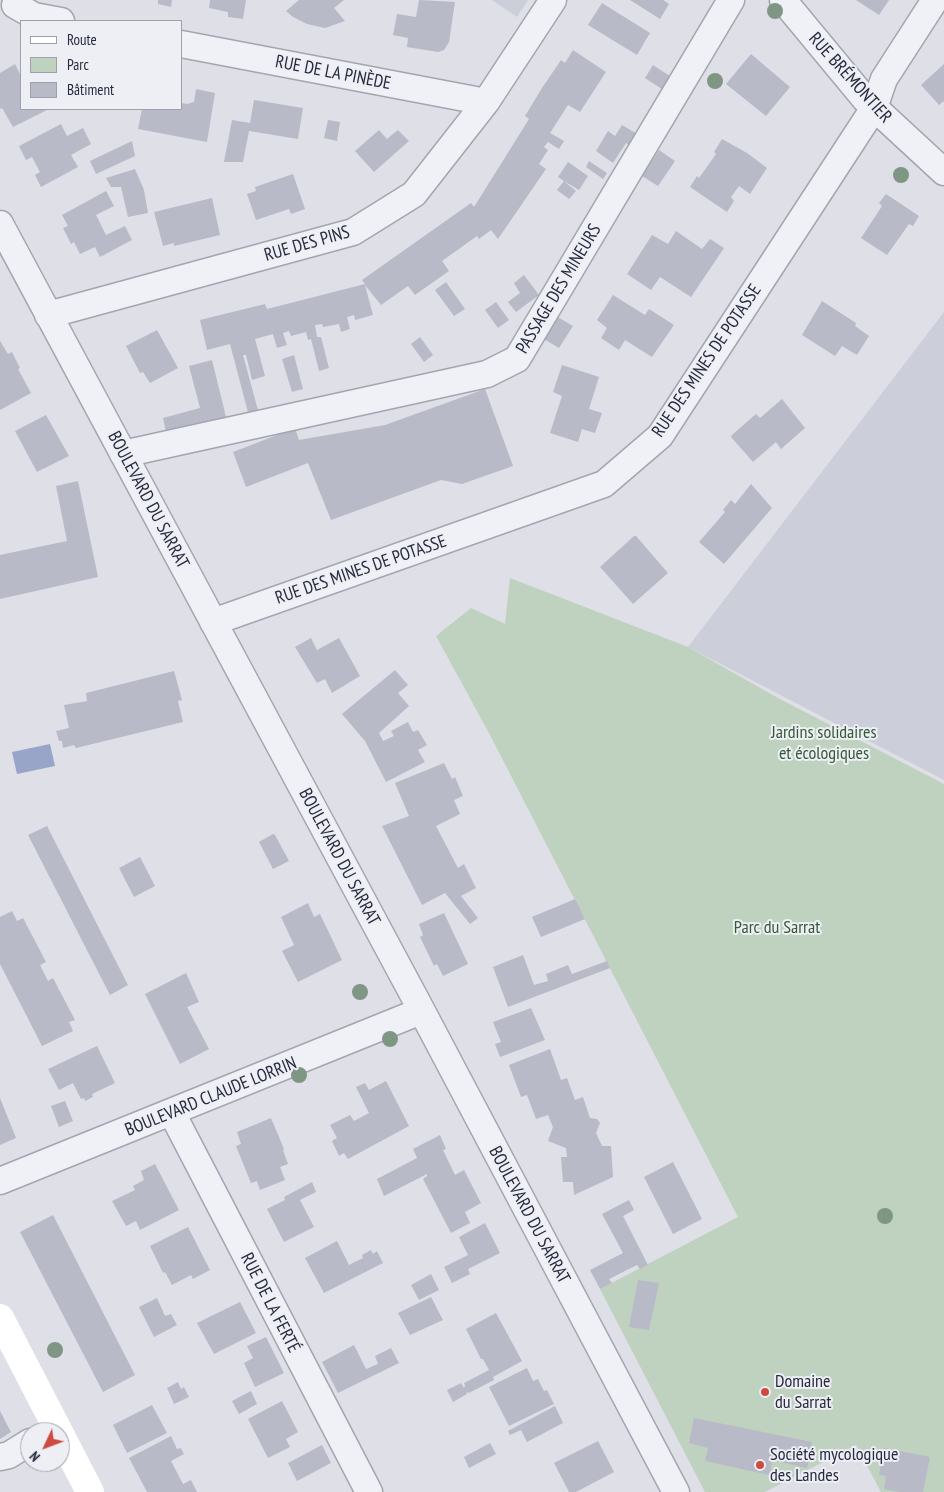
<!DOCTYPE html>
<meta charset="utf-8">
<style>
body{margin:0}
#map{position:relative;width:944px;height:1492px;overflow:hidden;background:#dedfe7;font-family:"PT Sans Narrow",sans-serif}
canvas{display:block}
.legend{position:absolute;left:20px;top:20px;width:162px;height:90px;box-sizing:border-box;background:#edeff5;border:1px solid #9ea0ac;margin:0;padding:6px 9px;list-style:none;font-size:15px;color:#272a3e}
.legend li{display:flex;align-items:center;gap:10px;height:25px}
.legend b{width:25px;border:1px solid #9ea0ac}
.north{position:absolute;left:20px;top:1422px;width:50px;height:50px;box-sizing:border-box;background:#edeff5;border:1px solid #9ea0ac;border-radius:50%;rotate:227deg;font-size:14px;font-weight:700;line-height:20px;text-align:center;color:#272a3e}
.north::after{content:'';display:block;margin:auto;width:18px;height:22px;background:#cd4b42;clip-path:polygon(50% 0,100% 100%,50% 72%,0 100%)}
</style>
<div id="map">
<canvas width="944" height="1492"></canvas>
<ul class="legend">
<li><b style="height:6px;background:#fff"></b>Route</li>
<li><b style="height:14px;background:#bfd1bf"></b>Parc</li>
<li><b style="height:14px;background:#b8bac7"></b>Bâtiment</li>
</ul>
<div class="north">N</div>
</div>
<script>
const g = document.querySelector('canvas').getContext('2d');
g.lineJoin = 'round';
function fill(path, color) {
  g.fillStyle = color;
  g.fill(path, 'evenodd');
}
function stroke(path, color, width, dash) {
  g.strokeStyle = color;
  g.lineWidth = width;
  g.lineCap = dash ? 'butt' : 'round';
  g.setLineDash(dash || []);
  g.stroke(path);
}
function write(font, color, halo, rows, align = 'center') {
  g.font = font + ' "PT Sans Narrow",sans-serif';
  g.lineWidth = 4;
  g.setLineDash([]);
  g.textBaseline = 'middle';
  g.strokeStyle = halo;
  g.fillStyle = color;
  for (const [text, x, y, turn = 0] of rows) {
    g.save();
    g.translate(x, y);
    g.rotate((+turn || 0) * Math.PI / 180);
    g.textAlign = isNaN(turn) ? turn : align;
    if (halo) g.strokeText(text, 0, 0);
    g.fillText(text, 0, 0);
    g.restore();
  }
}
fill(new Path2D(`
 M492 0H528L517 17Z
 M944 312V780L688 647Z`), '#ccced9');
fill(new Path2D(`
 M510 578 688 647 778 698 944 784V1492H881L856 1445 765 1492H705L600 1289 738 1217 489 733 436 636 471 608 505 624Z`), '#bfd1bf');
fill(new Path2D(`
 M50 744 55 766 17 774 12 752Z`), '#98a5c8');
fill(new Path2D(`
 M158 0H172L171 7 158 4Z
 M210 0H246L243 19 228 17V12L209 8Z
 M299 0H344L334 8 345 21 325 28 307 24 293 17 286 11Z
 M419 0 455 2 449 42 444 50 438 52 407 47 408 38 393 35 397 14 416 17Z
 M630 0H663L669 4 660 19Z
 M856 0H889L879 15Z
 M602 3 650 33 637 55 588 25Z
 M573 50 606 72 580 112 568 105 550 133 564 141 559 149 548 142 544 147 548 150 539 164 546 169 498 239 491 230 479 239 477 236 442 261 449 271 415 295 408 286 381 305 365 285 373 315 355 320 354 315 347 317 350 329 341 332 339 324 323 327 322 324 315 325 317 337H321L329 368 319 371 311 339 308 340 306 332 291 336 289 331 283 333 287 345 277 348 273 334 255 339 265 376 252 380 246 355H243L259 414 249 416 230 344 207 350 200 320 265 304 267 309 365 284 362 280 471 203 474 207 529 119 525 116 542 88 561 60 565 63Z
 M751 54 790 87 766 116 726 84Z
 M15 64 21 76V109H49L13 127 2 108 0 109V73Z
 M944 64V101L939 105 921 85Z
 M653 65 673 78 665 91 645 78Z
 M196 89 215 93 207 142 138 129 142 109H181V103L187 104 194 102Z
 M254 100 303 108 298 139 249 131 243 162H224L232 120 250 123Z
 M328 120 340 122 337 141 324 138Z
 M61 124 67 136 83 128 91 144 71 155 78 167 41 187 35 175 40 172 32 157 26 160 19 146Z
 M622 125 639 135 632 147 626 143 613 163 596 151 608 131 615 136Z
 M379 130 387 139 398 130 409 141 374 172 355 151Z
 M722 139 747 153 767 168 750 194 739 186 731 197 734 201 727 212 690 187 697 176 699 178 716 154 714 152Z
 M132 141 135 156 96 174 90 161Z
 M659 150 675 161 658 186 642 176Z
 M589 161 607 173 603 179 586 167Z
 M568 162 588 176 579 190 564 181 576 191 569 199 557 190 564 181 558 177Z
 M135 169 144 190 148 213 128 217 121 187H111L106 178Z
 M293 174 305 209 291 214 289 209 256 220 247 194 256 191 255 187Z
 M106 191 114 206 96 215 106 235 125 226 132 240 100 257 95 247 80 254 74 242 71 244 63 228 68 226 62 215Z
 M886 194 919 216 913 226 909 224 887 255 861 238 882 206 879 203Z
 M212 198 220 235 174 246V243L163 246 154 212Z
 M676 231 702 249 710 239 724 248 691 297 660 277 651 290 627 274 652 235 668 244Z
 M524 275 539 295 516 312 508 302 520 293 514 283Z
 M446 282 465 309 454 316 435 290Z
 M613 295 645 315 649 309 674 325 652 357 625 340 619 350 601 338 607 328 597 320Z
 M822 301 856 323 855 326 869 336 857 355 842 346 835 356 802 335Z
 M496 302 509 320 498 328 485 310Z
 M556 316 573 326 559 348 542 338Z
 M157 330 178 368 150 383 143 372 140 373 126 346Z
 M420 337 433 355 424 362 411 344Z
 M0 341 8 354 12 352 20 368 18 369 31 393 0 410Z
 M294 355 303 389 292 392 282 359Z
 M212 360 227 421 204 426 203 422 193 424 194 429 166 432 163 418 200 408 189 366Z
 M562 365 599 377 589 409 602 413 595 433 582 429 578 442 550 433 562 396 553 392Z
 M485 389 513 466 462 484 441 480 331 520 308 463 246 487 233 452 295 428 299 440 385 425Z
 M782 399 805 428 781 449 776 442 753 462 731 437 732 435 756 414 760 418Z
 M46 415 69 456 37 472 15 431Z
 M78 481 98 577 0 599V555L67 541 56 486Z
 M751 484 772 508 724 564 699 542 725 512 723 510 731 500 735 504Z
 M634 536H636L668 573 633 604 600 567Z
 M311 638 317 650 339 638 360 676 332 693 325 679 317 683 295 647Z
 M395 670 408 685 398 693 409 706 379 733 383 741 394 736 391 731 408 722 413 732 418 730 427 745 418 750 425 762 386 782 365 741 342 714Z
 M174 671 182 700 178 701 183 722 76 748 74 745 63 748 62 741H59L56 731 69 728 64 705 87 701 86 693Z
 M444 763 452 779 455 777 463 796 454 800 460 814 436 826 458 868 464 864 476 888 461 896 478 918 470 924 445 893 422 905 382 826 409 816 395 783Z
 M47 826 128 985 110 995 28 835Z
 M273 834 275 835 289 861 273 869 259 842Z
 M140 857 155 886 134 897 119 868Z
 M575 899 585 919 541 937 532 917Z
 M308 903 314 917 320 914 342 960 298 982 282 951 294 945 281 917Z
 M12 911 17 921 23 918 46 962 40 965 48 981 53 978 75 1020 69 1022 73 1031 42 1046 0 964V917Z
 M444 913 468 964 443 976 437 964 434 966 420 937 423 935 419 924Z
 M523 955 534 985 548 981 546 974 568 965 572 974 607 961 610 968 508 1007 493 967Z
 M186 973 199 1002 187 1007 209 1049 180 1064 145 994Z
 M531 1008 545 1040 500 1057 495 1044 501 1042 493 1022Z
 M97 1046 115 1083 92 1094 93 1097 85 1101 84 1098 81 1099 73 1083 59 1090 48 1069Z
 M550 1049 561 1080 567 1078 575 1100 583 1097 590 1118 597 1119 600 1123 596 1133 602 1146H611L613 1177 574 1195 573 1182H563L561 1157H567L566 1148 548 1141 553 1127 548 1115 536 1119 527 1095 521 1097 509 1065Z
 M386 1081 409 1126 348 1159 344 1153 339 1156 332 1141 337 1138 330 1125 350 1115 354 1121 369 1113 356 1087 365 1083 369 1090Z
 M0 1098 16 1138 0 1145Z
 M65 1101 73 1121 59 1127 51 1106Z
 M271 1118 284 1149 283 1150 288 1164 280 1167 285 1180 260 1190 257 1181 251 1183 236 1146 241 1144 237 1132Z
 M440 1135 446 1149 443 1150 455 1175 464 1170 481 1203 465 1212 470 1223 451 1233 423 1179 427 1176V1174L384 1196 377 1179 417 1158 413 1149Z
 M673 1162 702 1219 673 1234 644 1177Z
 M155 1164 179 1210 140 1230 136 1221 126 1226 112 1201 135 1190 133 1186 144 1180 141 1171Z
 M312 1182 316 1192 300 1200 314 1227 284 1242 267 1209 285 1200 284 1197Z
 M629 1200 634 1210 623 1216 648 1265 640 1269 637 1265 609 1279 612 1283 600 1289 590 1270 623 1253 602 1214Z
 M53 1215 135 1375 103 1392 20 1232Z
 M485 1223 500 1253 468 1269 470 1274 452 1283 444 1267 468 1255 459 1237Z
 M188 1227 210 1270 193 1279 191 1275 172 1285 165 1272 163 1273 150 1246Z
 M337 1241 349 1265 363 1258 362 1255 371 1250 373 1254 377 1251 383 1263 324 1293 305 1258Z
 M431 1274 439 1290 419 1300 411 1285Z
 M638 1280 659 1283 649 1330 629 1327Z
 M431 1297 443 1320 410 1335 398 1313Z
 M157 1298 165 1316 171 1314 177 1325 154 1337 139 1307Z
 M240 1302 256 1333 214 1354 197 1323Z
 M496 1313 522 1361 493 1377 494 1380 469 1393 468 1392 466 1393 467 1394 453 1402 447 1390 461 1383 464 1388 465 1386 464 1383 489 1370 483 1359H481L466 1329Z
 M266 1337 284 1373 255 1387 244 1363 253 1358 247 1346Z
 M354 1345 366 1369 378 1364 375 1356 391 1348 399 1363 338 1393 322 1362Z
 M527 1368 533 1381 538 1379 544 1391 547 1390 554 1404 509 1426 489 1387Z
 M178 1382 181 1389 184 1387 189 1397 174 1404 167 1388Z
 M251 1391 257 1404 239 1414 232 1401Z
 M282 1401 298 1432 286 1439 290 1447 268 1458 248 1419Z
 M152 1405 167 1433 127 1453 113 1425Z
 M555 1406 563 1423 527 1442 521 1430 510 1435 508 1431Z
 M0 1411 11 1432 0 1439Z
 M694 1418 812 1442 807 1468 772 1460 770 1475 705 1461 708 1448 689 1443Z
 M171 1436 177 1449 181 1448 184 1454 171 1461 183 1484 191 1480 197 1492H147L129 1458Z
 M598 1441 614 1472 576 1492H569L554 1463Z
 M490 1443 496 1454 469 1468 464 1457Z
 M322 1445 331 1463 297 1481 288 1463Z
 M884 1448 930 1457 923 1492H900L884 1489 886 1476 879 1475Z`), '#b8bac7');
const street = new Path2D(`
 M783 0 865 99 944 172
 M15 5 34 16 61 21
 M181 44 486 102
 M0 224 415 998 676 1492
 M48 315 353 232 414 194 486 102 553 0
 M123 454 487 374 517 359 731 0
 M213 622 604 484 660 436 874 108 884 79 935 0
 M172 1113 369 1492
 M0 1181 421 1011
 M0 1457 9 1455 30 1442`);
stroke(street, '#a3a5b1', 29);
stroke(street, '#f0f1f6', 26);
stroke(new Path2D(`
 M0 1318 59 1432
 M60 1434 90 1492`), '#fff', 28);
g.fillStyle = '#809685';
for (const [x, y] of [
 [775,11],
 [715,81],
 [901,175],
 [360,992],
 [390,1039],
 [299,1075],
 [885,1216],
 [55,1350]
]) {
  g.beginPath();
  g.arc(x, y, 8, 0, 2 * Math.PI);
  g.fill();
}
for (const [x, y, r, color] of [
 [765,1392,5,"#cd4b42"],
 [760,1465,5,"#cd4b42"]
]) {
  const dot = new Path2D();
  dot.arc(x, y, r, 0, 2 * Math.PI);
  g.fillStyle = color;
  g.fill(dot);
  stroke(dot, '#edeff5', 2);
}
write('18px', '#272a3e', '#edeff5', [
 ["RUE DE LA PINÈDE",333,73,11],
 ["RUE BRÉMONTIER",850,78,48],
 ["RUE DES PINS",307,244,-16],
 ["PASSAGE DES MINEURS",559,289,-59],
 ["RUE DES MINES DE POTASSE",707,361,-56],
 ["BOULEVARD DU SARRAT",148,500,62],
 ["RUE DES MINES DE POTASSE",361,570,-19],
 ["BOULEVARD DU SARRAT",339,857,62],
 ["BOULEVARD CLAUDE LORRIN",211,1097,-22],
 ["BOULEVARD DU SARRAT",529,1215,62],
 ["RUE DE LA FERTÉ",270,1303,63]
]);
write('18px', '#345a35', '#edeff5', [
 ["Jardins solidaires",824,733],
 ["et écologiques",824,754],
 ["Parc du Sarrat",777,928]
]);
write('18px', '#272a3e', '#edeff5', [
 ["Domaine",775,1382],
 ["du Sarrat",775,1403],
 ["Société mycologique",770,1455],
 ["des Landes",770,1476]
], 'left');
</script>
